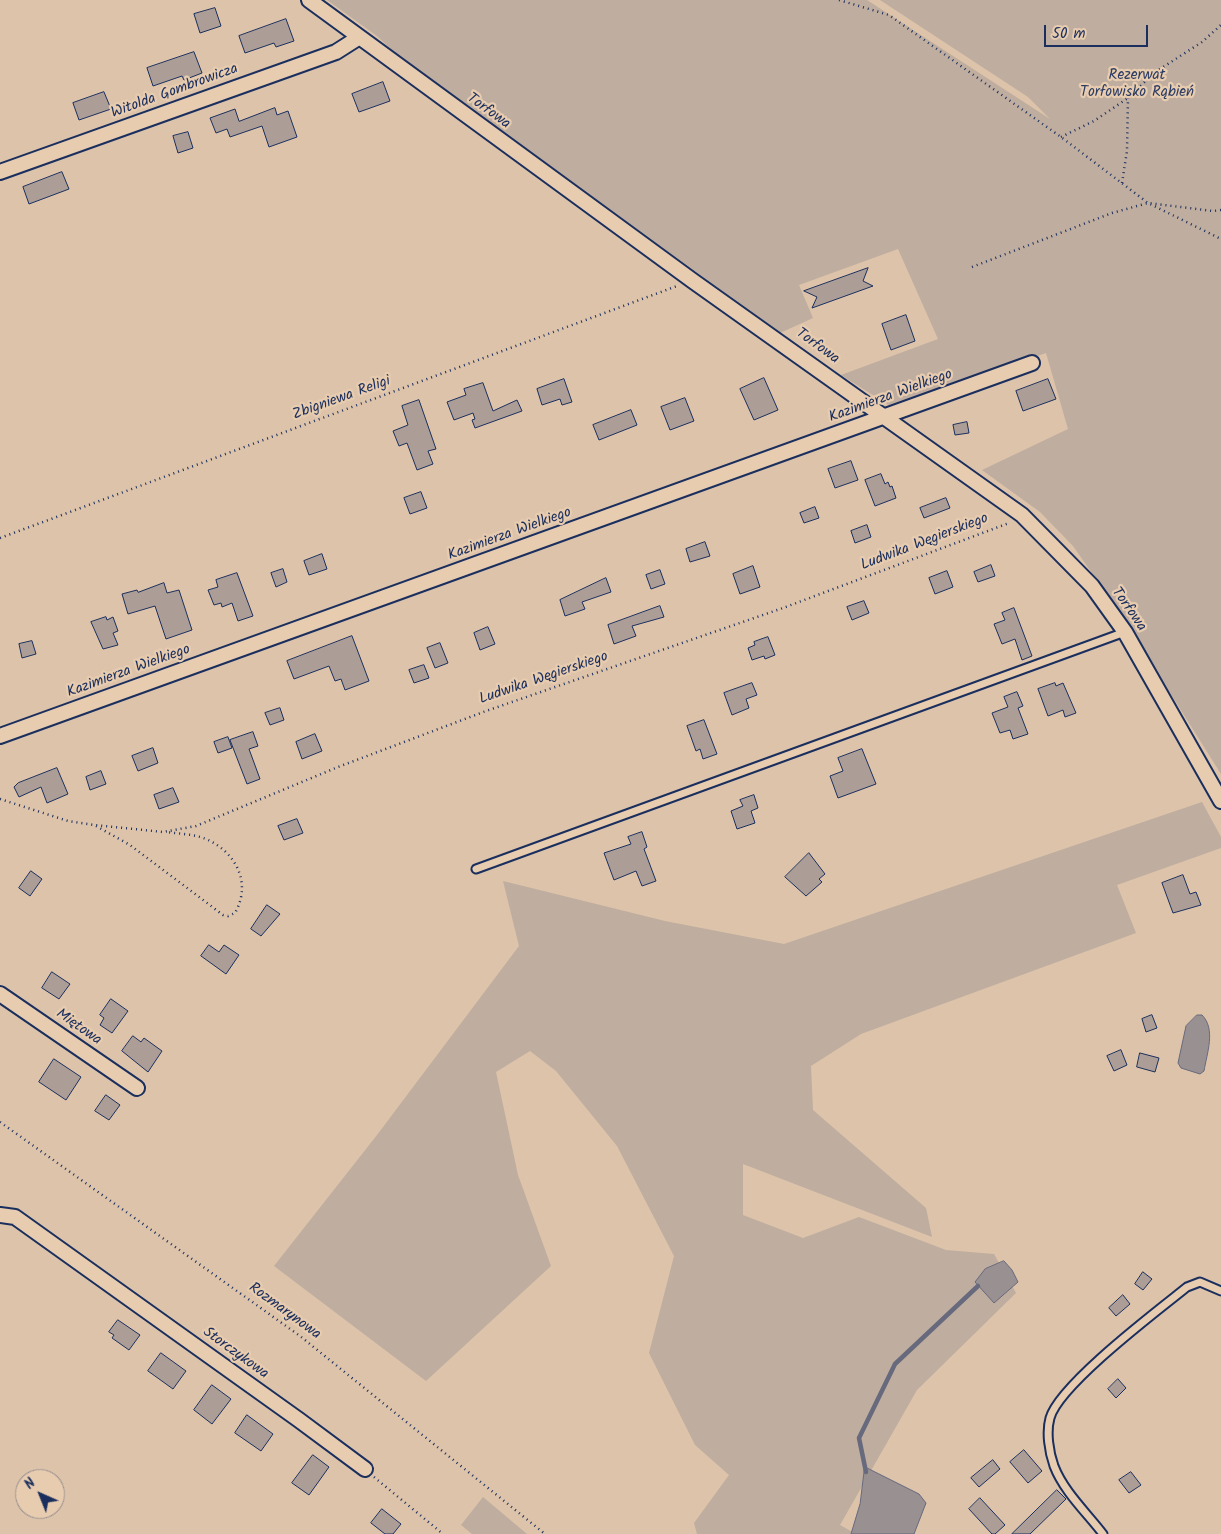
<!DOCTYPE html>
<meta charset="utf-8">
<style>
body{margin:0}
#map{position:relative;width:1221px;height:1534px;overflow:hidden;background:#dcc3aa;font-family:Kalam,sans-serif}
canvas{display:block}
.north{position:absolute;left:15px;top:1469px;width:50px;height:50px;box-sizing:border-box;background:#e8ccaf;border:1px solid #968d8f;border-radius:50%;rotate:316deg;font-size:14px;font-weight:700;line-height:20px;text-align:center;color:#1b2f5e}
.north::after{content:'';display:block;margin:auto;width:18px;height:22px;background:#1b2f5e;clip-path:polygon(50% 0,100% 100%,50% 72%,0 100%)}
.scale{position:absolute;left:1044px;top:25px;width:104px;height:22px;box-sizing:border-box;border:2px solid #1b2f5e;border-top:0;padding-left:6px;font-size:15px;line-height:18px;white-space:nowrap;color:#1b2f5e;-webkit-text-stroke:4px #e8ccaf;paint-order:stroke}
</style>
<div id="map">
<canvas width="1221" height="1534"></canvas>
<div class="north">N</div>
<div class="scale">50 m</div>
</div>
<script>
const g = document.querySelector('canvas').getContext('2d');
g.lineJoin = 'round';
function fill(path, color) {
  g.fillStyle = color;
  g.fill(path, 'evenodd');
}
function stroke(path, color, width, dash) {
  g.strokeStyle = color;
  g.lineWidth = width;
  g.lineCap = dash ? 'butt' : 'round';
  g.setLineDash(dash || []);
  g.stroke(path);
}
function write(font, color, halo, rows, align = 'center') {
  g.font = font + ' Kalam,sans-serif';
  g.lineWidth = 4.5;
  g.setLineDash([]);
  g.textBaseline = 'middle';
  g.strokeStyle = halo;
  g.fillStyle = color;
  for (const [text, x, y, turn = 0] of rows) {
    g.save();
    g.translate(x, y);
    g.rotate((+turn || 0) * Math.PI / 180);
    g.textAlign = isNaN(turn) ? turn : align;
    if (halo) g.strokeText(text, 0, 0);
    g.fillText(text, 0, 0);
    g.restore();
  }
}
fill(new Path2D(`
 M327 0H867L1050 119 1028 97 880 0H1221V774L1118 610 1073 546 1040 512 982 470 1068 429 1046 353 892 407 841 375 938 339 898 249 799 285 813 318 780 333 395 53 377 36Z
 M1202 802 1221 837V848L1117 885 1136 933 861 1034 811 1066 813 1110 926 1208 932 1237 743 1164V1215L803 1238 859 1217 946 1250 994 1254 1016 1293 917 1390 840 1525 856 1534H697L694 1523 729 1475 695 1445 649 1353 674 1256 617 1146 556 1071 530 1051 496 1072 518 1175 551 1266 426 1381 274 1266 377 1135 519 946 503 881 665 921 784 944Z
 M483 1497 527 1534H472L461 1525Z`), '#bfad9f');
const water = new Path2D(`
 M1197 1015H1202C1216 1029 1207 1053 1204 1071L1200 1074 1181 1068 1178 1063 1186 1026Z
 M1004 1261 1012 1270 1018 1282 994 1303 975 1282 985 1269Z
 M865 1467 919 1494 926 1503 914 1534H851L860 1504Z`);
fill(water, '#999091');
stroke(water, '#67697d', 1);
stroke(new Path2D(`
 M866 1472 859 1438 895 1364 978 1286`), '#67697d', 4.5);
const building = new Path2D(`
 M215 8 221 26 200 33 194 14Z
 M286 19 294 41 276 47 274 43 245 53 239 36Z
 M194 52 202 73 184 80 182 76 153 86 147 68Z
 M383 82 390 101 359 112 352 94Z
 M104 92 111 109 79 120 73 103Z
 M275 108 277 115 288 111 297 137 269 147 262 126 230 137 227 129 216 133 210 118 235 109 239 121Z
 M188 132 193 148 178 153 173 136Z
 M62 172 69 189 29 204 23 187Z
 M868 268 863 281 873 286 812 308 817 297 804 291Z
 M906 315 915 341 891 350 882 324Z
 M764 378 778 410 754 420 740 389Z
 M564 379 572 402 562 405 560 399 542 405 537 389Z
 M1048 379 1056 399 1023 411 1016 391Z
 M483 383 493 411 517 400 522 411 475 428 472 420 475 419 473 413 454 420 447 402 466 395 464 389Z
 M685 398 694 421 670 430 661 407Z
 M419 400 436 449 428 451 433 464 417 470 407 443 399 446 393 431 408 425 402 406Z
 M631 410 637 425 599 440 593 425Z
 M967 422 969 433 955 435 953 425Z
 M851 461 858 480 835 488 828 469Z
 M881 474 885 484 888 482 890 487 892 486 896 498 875 506 865 480Z
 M421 492 427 508 410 514 404 498Z
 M946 498 950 508 924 518 920 508Z
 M815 507 819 518 804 523 800 513Z
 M867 525 871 537 855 543 851 531Z
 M705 542 710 556 690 562 686 549Z
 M322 554 327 569 309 575 304 561Z
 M991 565 995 576 978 582 974 572Z
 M753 566 760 587 740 594 733 574Z
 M283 569 287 582 276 587 271 573Z
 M660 570 665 584 651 589 646 575Z
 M947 571 953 587 935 594 929 578Z
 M237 573 253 616 238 621 232 603 222 607 221 603 214 605 208 590 218 587 216 580Z
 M606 578 611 592 582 602 585 609 565 616 560 600Z
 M164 583 167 593 179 590 192 630 166 639 155 606 128 614 122 594 137 590 138 592Z
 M864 601 869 613 852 620 847 607Z
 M660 606 664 617 632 626 636 636 614 644 608 625Z
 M1014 608 1032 656 1022 660 1015 639 1002 644 994 624 1005 620 1002 613Z
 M106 617 107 620 113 617 118 631 113 633 118 645 103 649 91 622Z
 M488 627 495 644 480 650 474 633Z
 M352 636 369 681 345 690 341 679 335 681 329 666 294 679 287 661Z
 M768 637 775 655 765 659 764 656 752 660 748 648 755 645 754 642Z
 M32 641 36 654 22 658 19 644Z
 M440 643 448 663 435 668 427 648Z
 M424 665 429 678 414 683 409 670Z
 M752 683 757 695 746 699 749 708 732 715 724 693Z
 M1055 683 1056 686 1063 683 1076 713 1065 717 1063 710 1048 716 1038 689Z
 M1017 692 1023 706 1018 708 1028 734 1013 739 1010 730 1000 733 992 713 1008 707 1004 697Z
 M280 708 284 720 270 725 265 713Z
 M704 720 717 754 703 759 700 749 696 751 687 726Z
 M253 732 258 746 249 749 260 779 247 784 230 740Z
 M315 734 322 751 302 759 296 742Z
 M228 737 232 748 218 753 214 742Z
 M153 748 158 763 138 771 132 756Z
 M862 749 876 784 838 798 830 776 843 771 838 758Z
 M57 768 68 794 47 803 41 787 19 797 14 787 18 783Z
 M101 771 106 784 90 790 86 777Z
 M173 788 179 802 159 809 154 795Z
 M754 795 758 808 751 811 755 823 737 829 731 811 743 806 740 800Z
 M297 819 303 833 284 840 278 826Z
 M642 832 647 847 644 849 656 881 642 886 636 871 614 880 604 853 631 844 628 837Z
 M809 853 825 874 819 879 822 882 806 896 785 877Z
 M31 871 42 879 30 896 19 888Z
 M1183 875 1190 894 1196 892 1201 905 1173 913 1162 883Z
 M267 905 280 914 261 936 251 929Z
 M209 945 219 952 224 945 239 955 226 974 201 956Z
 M52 972 70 984 59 999 42 988Z
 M111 999 128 1011 112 1033 100 1025 104 1018 100 1015Z
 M1152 1015 1157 1028 1146 1032 1142 1019Z
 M133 1036 141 1042 144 1038 162 1051 148 1072 122 1051Z
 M1121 1050 1127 1065 1114 1071 1107 1056Z
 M1140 1053 1159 1058 1155 1072 1137 1067Z
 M54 1059 81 1077 66 1100 39 1082Z
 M106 1095 120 1105 109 1120 95 1111Z
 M1143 1272 1152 1279 1143 1290 1135 1284Z
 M1123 1295 1130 1304 1116 1316 1109 1308Z
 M118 1320 140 1335 129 1350 112 1338 114 1335 109 1332Z
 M161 1353 186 1371 173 1389 148 1371Z
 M1118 1379 1126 1388 1116 1398 1108 1389Z
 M212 1385 231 1399 212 1424 194 1410Z
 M247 1415 273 1434 261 1451 235 1433Z
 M1024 1450 1042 1471 1028 1483 1010 1462Z
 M313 1455 329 1467 309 1495 292 1483Z
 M993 1460 1000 1469 979 1487 971 1478Z
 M1131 1472 1141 1485 1129 1493 1119 1480Z
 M1057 1490 1066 1499 1030 1534H1012Z
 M980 1498 1005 1525 995 1534H992L969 1509Z
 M382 1509 401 1524 393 1534H385L371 1523Z`);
fill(building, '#ac9e97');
stroke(building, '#1b2f5e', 1);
const service = new Path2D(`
 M476 869 1125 632
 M1103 1534C1087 1513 1064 1492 1054 1466 1049 1452 1046 1432 1050 1418 1059 1385 1157 1311 1187 1287L1200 1282 1221 1291`);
const minor = new Path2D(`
 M309 0 693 281 1022 515 1092 586 1125 632 1221 801
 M0 172 336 52 358 38
 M0 736 1032 363
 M0 994 137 1088
 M0 1215 15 1217 299 1420 365 1469`);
stroke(service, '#1b2f5e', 11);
stroke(minor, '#1b2f5e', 18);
stroke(new Path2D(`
 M839 0 889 15 1061 137 1148 203 1221 239
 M1061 137 1094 121 1128 98 1154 73 1202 42 1221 25
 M1122 183 1127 151 1128 98
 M972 267 1112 213 1148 203 1213 211 1221 210
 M0 538 677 286
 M0 799 68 821 94 825 163 832 196 826 338 767 486 711 783 608 1009 523
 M96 826 130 845 223 915 228 916 235 913C252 883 236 852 206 839 194 834 180 834 167 832
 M0 1122 300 1336 545 1534
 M374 1477 443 1534`), '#1b2f5e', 2.5, [1, 4]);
stroke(service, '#e8ccaf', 7);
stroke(minor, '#e8ccaf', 14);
write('15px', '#2b3c64', '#e8ccaf', [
 ["Rezerwat",1137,76],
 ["Torfowisko Rąbień",1137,93]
]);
write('15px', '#1b2f5e', '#e8ccaf', [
 ["Witolda Gombrowicza",175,92,-20],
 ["Torfowa",488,112,36],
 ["Torfowa",817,347,36],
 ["Kazimierza Wielkiego",891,397,-20],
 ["Zbigniewa Religi",342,399,-20],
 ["Kazimierza Wielkiego",510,535,-20],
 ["Ludwika Węgierskiego",925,543,-21],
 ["Torfowa",1128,610,55],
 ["Kazimierza Wielkiego",129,672,-20],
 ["Ludwika Węgierskiego",544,679,-19],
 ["Miętowa",78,1028,35],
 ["Rozmarynowa",284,1312,36],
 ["Storczykowa",235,1354,36]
]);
</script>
